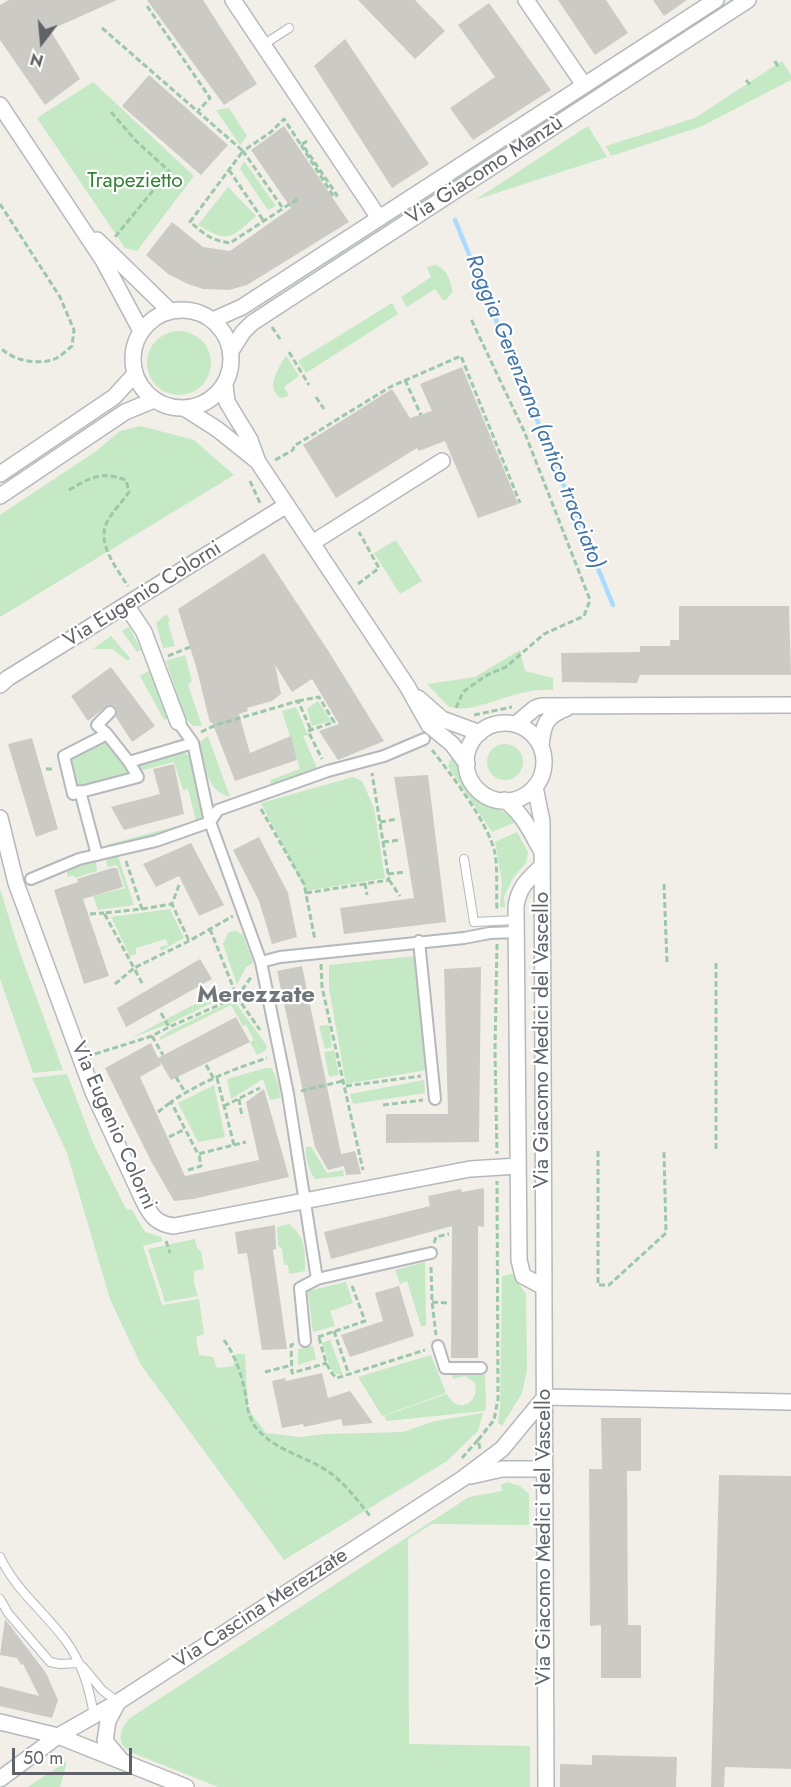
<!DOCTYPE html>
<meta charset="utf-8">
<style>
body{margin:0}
#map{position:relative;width:791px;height:1787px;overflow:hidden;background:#f1efe8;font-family:Jost,sans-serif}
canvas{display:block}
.north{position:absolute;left:12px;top:12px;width:60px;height:60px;-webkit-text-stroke:4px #fff;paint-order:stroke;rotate:196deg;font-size:16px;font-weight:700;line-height:24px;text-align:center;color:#5f6368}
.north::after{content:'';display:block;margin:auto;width:21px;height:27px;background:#5f6368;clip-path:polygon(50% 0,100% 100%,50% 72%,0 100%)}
.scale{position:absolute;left:12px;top:1748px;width:120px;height:27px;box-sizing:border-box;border:3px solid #5f6368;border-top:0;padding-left:8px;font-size:18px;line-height:21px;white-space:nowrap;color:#5f6368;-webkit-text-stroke:4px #fff;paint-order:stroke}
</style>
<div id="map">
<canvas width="791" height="1787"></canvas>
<div class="north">N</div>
<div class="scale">50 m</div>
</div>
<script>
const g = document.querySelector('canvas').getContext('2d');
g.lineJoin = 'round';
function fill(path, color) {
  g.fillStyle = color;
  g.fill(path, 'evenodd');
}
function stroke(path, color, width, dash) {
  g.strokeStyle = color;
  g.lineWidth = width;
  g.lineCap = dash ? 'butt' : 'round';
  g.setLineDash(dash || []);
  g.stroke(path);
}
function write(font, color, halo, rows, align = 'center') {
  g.font = font + ' Jost,sans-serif';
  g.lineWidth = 4.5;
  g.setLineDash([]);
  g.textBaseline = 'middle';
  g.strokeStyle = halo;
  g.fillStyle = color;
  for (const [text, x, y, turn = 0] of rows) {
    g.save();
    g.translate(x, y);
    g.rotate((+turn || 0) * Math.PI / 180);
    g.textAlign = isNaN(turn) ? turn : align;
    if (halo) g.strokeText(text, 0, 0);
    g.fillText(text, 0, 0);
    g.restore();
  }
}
fill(new Path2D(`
 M730 0H738L615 80 612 77Z
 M782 61 791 75V80L700 127 611 156 606 146 695 118Z
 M93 82 194 176 137 251 125 248 37 118Z
 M603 82 606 87 417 208 414 204Z
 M229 108 247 136 240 145 216 110Z
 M588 126 607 157 475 200Z
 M244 161 276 206 268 210 240 169Z
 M228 187 256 216C231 238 229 244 198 225Z
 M403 213 406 217 254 315 252 312Z
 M435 265C448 269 449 279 453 291L446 300H443L435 289 407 307 401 297 431 277 427 267Z
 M392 303 398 314 306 373 298 361Z
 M147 363a32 32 0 1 1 64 0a32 32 0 1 1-64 0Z
 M286 355 299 376 284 387 289 396 281 398C264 388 279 368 286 355Z
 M141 426 194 440 234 475 0 617V515L95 452 120 431Z
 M396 540 422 581 400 594 374 553Z
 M167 614 170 621 168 623 175 646 163 648 156 623Z
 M129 627 141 650 137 652 122 631Z
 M111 636 130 658 128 661 112 649H93Z
 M520 650 525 671 553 678V690C523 687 497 703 468 708 462 709 455 708 449 707L427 684 475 677Z
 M185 655 192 681 188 685 202 726H193L185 718 166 661Z
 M150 670 170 718 164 720 140 676Z
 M318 701 331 721 312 726 307 709Z
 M296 707 308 735 303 736 318 770 271 786 270 780 300 769 282 711Z
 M208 736 230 797C205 790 207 767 199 746L201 741Z
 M104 739 128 773 79 786 67 760Z
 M487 762a18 18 0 1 1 36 0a18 18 0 1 1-36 0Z
 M182 750 189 756 203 815 198 823 114 846 106 845 196 821 188 789 183 790 174 762 140 771 137 764Z
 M453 753 468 789 477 798 504 812 516 822 492 832 448 766Z
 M353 777 362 781 374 808 385 878 306 891 261 803Z
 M517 832 528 852 526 863 513 878 504 897 505 908 500 907 502 883 495 842Z
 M115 854 118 856 134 905 98 910 93 896 125 888 117 865 107 867 106 857Z
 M93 862H96L97 871 75 878 73 875 68 877 66 870Z
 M0 889 19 950 63 1070 33 1073 0 979Z
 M170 909 184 938 161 951 159 947 168 945 166 939 136 948V954L130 956 111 917Z
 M235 930 243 935 253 963 246 967 237 985 223 944 228 933Z
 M415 956 426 1070 346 1084 329 988V965Z
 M223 989 226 996 171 1023 131 1038Z
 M235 1002 267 1046 266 1050 257 1055 250 1042 254 1040 246 1025 243 1026 231 1005 160 1040V1037L169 1031 228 1003Z
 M329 1025 332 1047 325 1049 319 1026Z
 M334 1050 339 1075 329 1077 324 1052Z
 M266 1068H272L278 1083 281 1098 270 1100 263 1079 231 1099 227 1079Z
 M67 1074 93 1143 126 1209 132 1210 145 1232 161 1237 162 1241 143 1246 162 1305 199 1299 204 1334 196 1337 199 1355 213 1357 217 1368 233 1366 236 1354H245L248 1409 266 1433 299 1437 327 1434 403 1432 434 1421 483 1413 478 1431 447 1461 284 1560 141 1365 110 1299 67 1153 32 1078Z
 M424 1080 425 1093 353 1104 350 1094Z
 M214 1085 225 1137 198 1142 178 1103Z
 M309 1146 312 1148 327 1173 343 1170 344 1176 315 1179C309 1171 305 1157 306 1147Z
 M289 1224C306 1237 305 1251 305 1271L289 1274 288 1265H284L282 1248 278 1246 277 1227Z
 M195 1239 197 1248 201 1251 204 1269 194 1271V1283L198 1296 165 1302 148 1249Z
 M425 1262 426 1326H421L407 1281 400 1284 395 1270Z
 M512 1274 526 1294 527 1370 522 1393 502 1426 498 1423 500 1407 502 1276Z
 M346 1282 353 1303 330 1311 335 1326 313 1332 308 1291Z
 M330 1340 343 1375 336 1374 331 1369 322 1343Z
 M313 1346 316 1359 298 1365V1349Z
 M431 1355 446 1393 382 1416 358 1377Z
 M452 1374 485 1375 486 1409 483 1411 387 1421 384 1416 447 1394C457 1415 480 1404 475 1383L465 1376 453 1379Z
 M507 1482 520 1486 529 1494V1525L432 1524 408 1539 409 1744 530 1746V1787H218L133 1753C116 1745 118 1731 130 1718L469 1497 502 1491 501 1485Z
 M67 1761 60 1787H28Z`), '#c5e8c5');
stroke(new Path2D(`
 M455 220 613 605`), '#aadaff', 4.5);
fill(new Path2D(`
 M9 0H117L50 30 80 79 45 105 0 40V5Z
 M147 0H203L257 84 224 105Z
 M358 0H415L445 31 415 59Z
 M558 0H606L628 33 595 55Z
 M653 0H687L664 16Z
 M489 3 551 90 473 140 450 108 495 77 458 25Z
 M345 39 429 164 392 188 314 66Z
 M149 75 228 145 201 175 122 106Z
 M284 126 349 222 247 285 229 290 203 289 188 284 168 274 146 255 172 222 203 247 230 251 291 208 251 150Z
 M462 367 518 504 478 518 445 441 419 451 417 448 336 498 303 445 392 389 410 418 432 411 420 384Z
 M264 553 329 652 384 741 338 760 319 731 339 724 312 679 292 692 275 665 281 694 272 701 247 708 248 711 239 714 250 753 291 736 297 760 235 781 212 722 210 723 197 670 178 609Z
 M679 606H789L791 675H640L637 683 562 682 561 653 640 652V646H670V640H679Z
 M111 667 155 726 132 742 116 717 117 711 115 706 108 705 88 721 71 696Z
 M32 738 58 829 36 837 8 744Z
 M174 764 184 814 124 830 111 807 160 794 153 769Z
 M428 775 446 922 344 934 340 908 414 898 394 777Z
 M259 837 288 893 297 937 272 944 259 901 233 850Z
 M191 843 224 905 199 916 179 876 156 887 143 864Z
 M112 868H117L123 887 83 899 109 976 84 984 54 890 78 882 77 879Z
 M200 959 212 979 126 1027 117 1008Z
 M302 966 341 1154 355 1151 361 1174 346 1175 344 1166 328 1170 315 1147 277 971Z
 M481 967 479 1142 386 1143V1114H448L444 969Z
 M236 1017 250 1042 171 1080 159 1060 161 1065 140 1077 185 1176 259 1160 246 1102 264 1089 289 1177 193 1199 174 1201 151 1161 105 1068 151 1043 158 1058Z
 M484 1188V1227L478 1226V1358H451L452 1226 331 1259 324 1232 430 1206 428 1196 461 1189 462 1192Z
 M275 1225 276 1249 273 1250 287 1349 262 1350 247 1253 238 1254 235 1232Z
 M399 1286 414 1336 350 1357 341 1335 383 1321 375 1293Z
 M322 1373 328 1398 350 1391 373 1423 343 1426 341 1419 304 1427 303 1424 282 1428 272 1381 285 1378 286 1381Z
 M601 1418H641V1471H627L628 1625H641V1678H601V1625L590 1626 589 1469H602Z
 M719 1475 791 1476V1769L725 1767 724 1787H711Z
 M5 1619 46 1673 58 1700 52 1718 0 1706V1686L39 1696 23 1664 21 1665 17 1658 0 1655Z
 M592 1755 677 1757 676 1787H560V1764L592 1765Z`), '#cccac5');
const service = new Path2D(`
 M263 45 289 28
 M464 859 474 922 516 920
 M0 1557C16 1591 45 1612 66 1641 82 1663 90 1690 94 1716
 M0 1599 8 1613 50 1662 60 1664 79 1663
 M83 1667 102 1690 118 1702`);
const pedestrian = new Path2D(`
 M178 722 193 743 210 822 261 962 288 1094 317 1279 300 1288 305 1341
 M107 734 97 725 110 712
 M129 762 138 777 73 794 64 756 107 734 129 762 193 743
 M80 791 97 855
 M31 879 79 859 156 841 210 822 218 810 328 771 384 756 424 739
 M419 941 435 1099
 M261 962 280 957 464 938 490 933 516 932
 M317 1279 431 1253
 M438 1346 445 1368H481`);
const minor = new Path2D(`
 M233 0 379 218
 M526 0 584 85
 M0 105 103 260 141 331
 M97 240 170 311
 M133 359a49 49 0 1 1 98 0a49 49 0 1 1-98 0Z
 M213 320 242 307 716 0
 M231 351 243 332 252 323 748 0
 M225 385 227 402 250 440 258 462 407 686 429 725 452 744 467 764
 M184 408 217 429 257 461
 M0 474 114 397 135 374
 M0 496 125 412 154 400
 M312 543 442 461
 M126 605 144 632 178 722
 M0 685 8 678 287 505
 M418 698 442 719 480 733
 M466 762a39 39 0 1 1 78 0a39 39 0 1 1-78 0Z
 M516 724 535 708 541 706 791 705
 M541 746C543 724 546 716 567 708
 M535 787 542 821 546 1787
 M504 800C522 812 531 832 541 850
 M0 818 16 883 93 1092 144 1202C151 1216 157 1224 174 1226L470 1169 518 1166
 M542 866C529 879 519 886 516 906L519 1260 523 1276 544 1287
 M545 1397 791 1402
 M471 1476 502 1469H545
 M118 1702 108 1721 105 1741 121 1760
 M0 1722 58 1736 186 1787
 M0 1779 58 1736 118 1702 462 1479 502 1449 545 1397`);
stroke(service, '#b5b8bc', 10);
stroke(pedestrian, '#b5b8bc', 14);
stroke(minor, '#b5b8bc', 18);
stroke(new Path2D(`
 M147 6 210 98 198 111
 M102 28 243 151 190 222C206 235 210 240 230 243L299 198
 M775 61 779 69
 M746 80 752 87
 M111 112 136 141 169 171 115 237
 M301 145 334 197 337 195 302 144
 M229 170 263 220
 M0 204 60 297 74 330 72 346C67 350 62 355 57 358 40 366 12 361 0 347
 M282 207 243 151 271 132 284 119 301 145 307 141
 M272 327 280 339
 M289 352 309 385
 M405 380 421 415
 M316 397 324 409
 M275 460 293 450 294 446 390 387 461 356 520 503
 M250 481 261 505
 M69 490C92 477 100 471 126 480L129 492C122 502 112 512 107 522 96 543 117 569 128 586
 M358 584 379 568 359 532
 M168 656 190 647
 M298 701 319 697 334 722 308 731 322 759
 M456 708 463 692 487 675 506 667 544 634 584 616 590 600 524 431 471 319
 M474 715 512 707
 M201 732 216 725 298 701 311 730
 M432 750C451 774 490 825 495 854 498 872 496 892 497 911
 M46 769H53
 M261 809 304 884 315 940
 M380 822 397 819
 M383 842 401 840
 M126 861 142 909 104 913 134 968 189 941 233 916
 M388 874 405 872
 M389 880 400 896
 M365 883 367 895
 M664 884 667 962
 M179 885 172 904 189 941
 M306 893 389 880 372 773
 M142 909 172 904
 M90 914 104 913
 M210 929 237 997 260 1030
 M497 944 495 1050 497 1154
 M716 963V1152
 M321 964 322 987 363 1170
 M115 984 134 968 143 985
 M161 1013 169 1027
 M152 1036 163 1055
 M95 1054 152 1036 169 1027 237 997 252 976
 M206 1065 214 1079
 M176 1077 185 1092
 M217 1078 234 1145 198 1154 171 1102C200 1082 234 1069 267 1058
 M346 1086 421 1076
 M301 1091 343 1081
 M239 1099 242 1117
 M383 1105 423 1100
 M224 1106 260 1088
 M158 1112 171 1102
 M169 1137 185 1129
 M234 1145 246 1142
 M598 1151V1285H609L666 1233 664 1152
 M188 1170 201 1166 199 1154
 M166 1241 170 1253
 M434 1243 436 1237 449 1234
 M431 1267 432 1302 436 1335
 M432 1302 448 1303
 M334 1331 349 1375
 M318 1337 365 1321 351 1283
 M319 1338C323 1350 326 1371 337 1378L425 1350
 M224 1340C234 1354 240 1370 244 1387 248 1402 246 1417 258 1430 277 1452 310 1457 333 1475 347 1486 359 1502 370 1516
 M294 1344 291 1345 292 1373 327 1363
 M265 1372 292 1365
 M478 1440 494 1420 498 1399 497 1181
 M462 1458 478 1440 480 1449`), '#9cc7a9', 3, [6, 3]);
stroke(service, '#fff', 8);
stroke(pedestrian, '#fff', 10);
stroke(minor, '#fff', 15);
write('21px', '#5f6368', '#fff', [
 ["Via Giacomo Manzù",485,171,-33],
 ["Via Eugenio Colorni",143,595,-32],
 ["Via Giacomo Medici del Vascello",543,1040,-90],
 ["Via Eugenio Colorni",113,1126,66],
 ["Via Giacomo Medici del Vascello",545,1537,-90],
 ["Via Cascina Merezzate",261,1609,-33]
]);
write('21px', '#348238', '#fff', [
 ["Trapezietto",135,182]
]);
write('italic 22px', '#4174aa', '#fff', [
 ["Roggia Gerenzana (antico tracciato)",534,412,68]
]);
write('bold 24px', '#70757a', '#fff', [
 ["Merezzate",256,996]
]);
</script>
